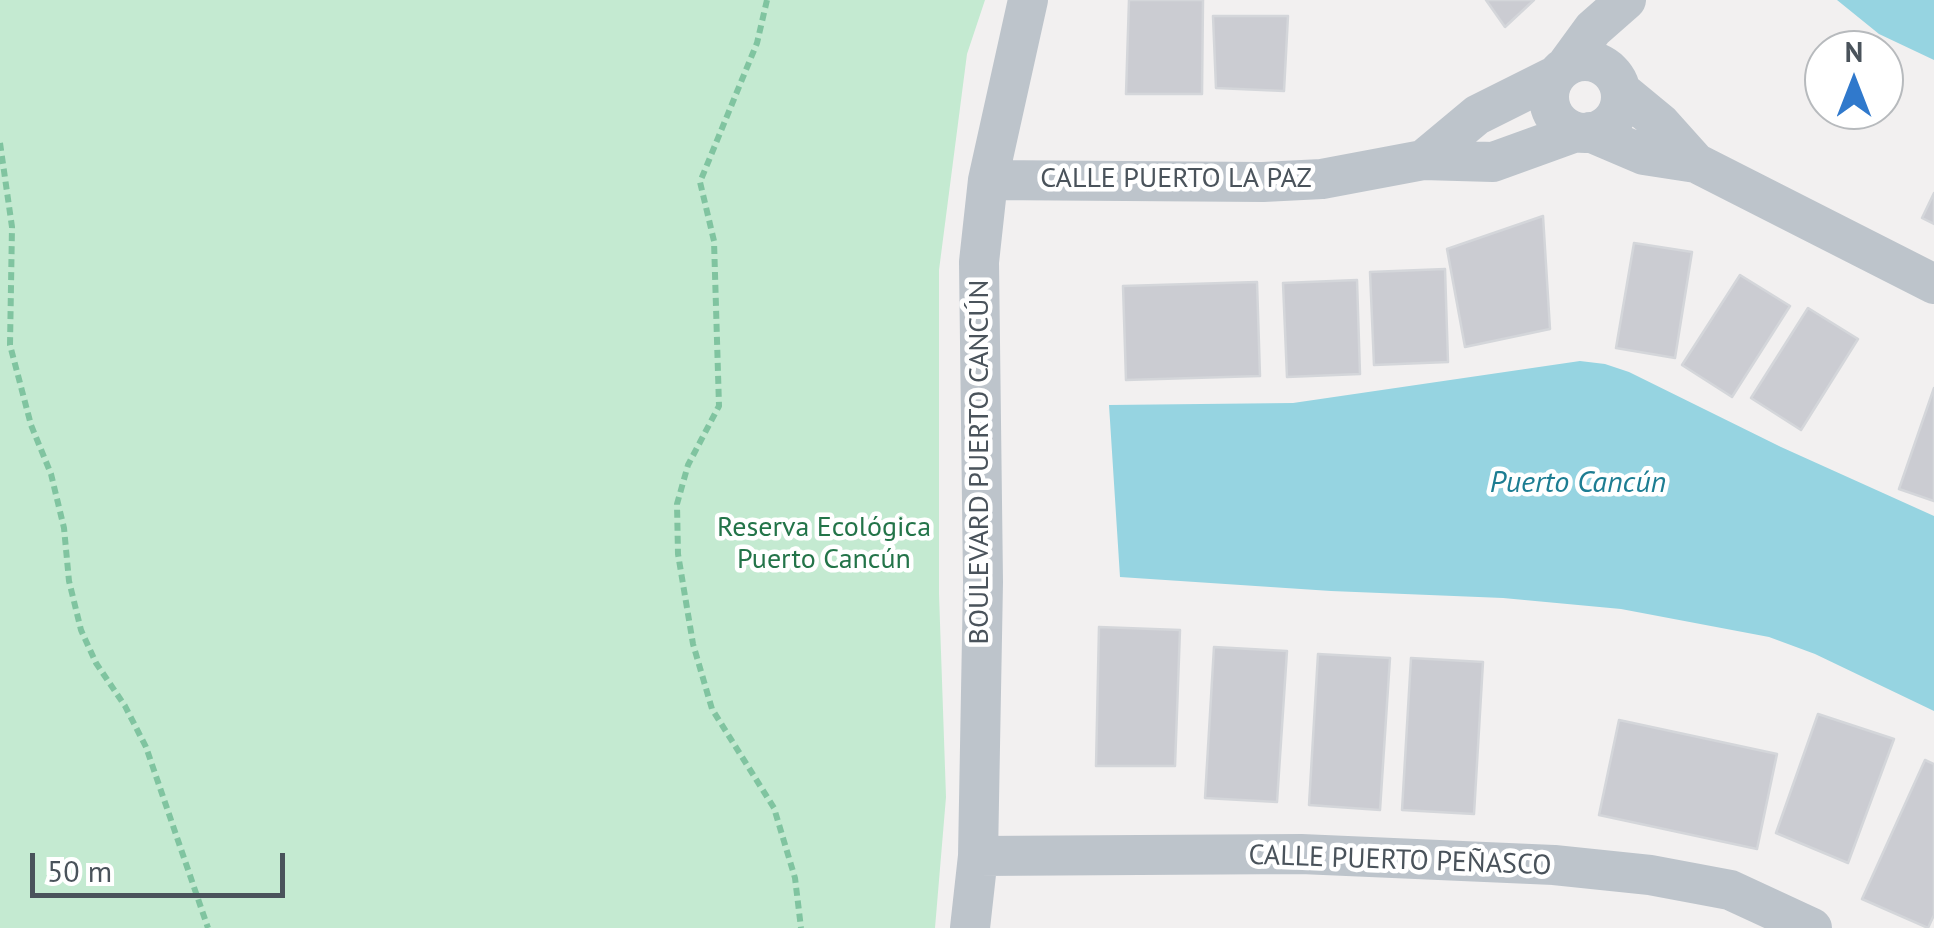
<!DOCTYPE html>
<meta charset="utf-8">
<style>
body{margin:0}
#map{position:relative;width:1934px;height:928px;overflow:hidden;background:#f2f0f0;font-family:"PT Sans",sans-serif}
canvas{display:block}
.north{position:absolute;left:1804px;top:30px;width:100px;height:100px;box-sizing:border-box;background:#fff;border:2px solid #b7babd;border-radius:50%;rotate:0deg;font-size:28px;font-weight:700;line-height:40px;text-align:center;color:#4a535b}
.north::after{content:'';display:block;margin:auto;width:35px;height:45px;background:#3079cc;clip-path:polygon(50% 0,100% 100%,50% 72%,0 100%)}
.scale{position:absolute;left:30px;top:853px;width:255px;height:45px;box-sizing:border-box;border:5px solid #4a535b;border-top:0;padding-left:12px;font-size:30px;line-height:35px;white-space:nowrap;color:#4a535b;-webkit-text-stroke:8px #fff;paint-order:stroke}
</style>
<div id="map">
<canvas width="1934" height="928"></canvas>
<div class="north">N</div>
<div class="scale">50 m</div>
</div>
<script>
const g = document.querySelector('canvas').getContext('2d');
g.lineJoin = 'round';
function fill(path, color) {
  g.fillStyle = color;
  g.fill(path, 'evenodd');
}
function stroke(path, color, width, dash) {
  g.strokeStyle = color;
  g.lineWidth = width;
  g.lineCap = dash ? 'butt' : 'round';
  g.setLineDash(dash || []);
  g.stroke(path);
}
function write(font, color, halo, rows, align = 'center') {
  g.font = font + ' "PT Sans",sans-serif';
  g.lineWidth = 9;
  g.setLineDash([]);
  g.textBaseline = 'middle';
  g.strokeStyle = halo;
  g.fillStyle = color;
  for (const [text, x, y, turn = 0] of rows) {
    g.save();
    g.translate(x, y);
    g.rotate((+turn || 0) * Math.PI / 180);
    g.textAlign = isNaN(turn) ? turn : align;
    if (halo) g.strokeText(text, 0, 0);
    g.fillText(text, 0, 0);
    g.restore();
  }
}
fill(new Path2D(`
 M0 0H985L967 54 939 270V594L946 797 935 928H0Z`), '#c4ead1');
fill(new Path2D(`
 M1837 0H1934V60L1879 34Z
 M1580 361 1605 364 1629 372 1781 447 1934 516V711L1815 654 1769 637 1621 609 1503 598 1331 591 1120 577 1109 405 1293 403Z`), '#96d4e1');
const building = new Path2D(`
 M1129 0H1203L1202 94H1126Z
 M1486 0H1534L1505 27Z
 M1213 16H1288L1284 91 1216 88Z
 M1934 193V224L1922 218Z
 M1543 216 1550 329 1465 347 1447 249Z
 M1634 243 1692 252 1675 358 1616 348Z
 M1445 269 1448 362 1374 365 1370 272Z
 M1740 275 1790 306 1732 397 1682 365Z
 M1357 280 1360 374 1287 377 1283 283Z
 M1257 282 1260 376 1126 380 1123 286Z
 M1808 308 1858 339 1801 430 1751 398Z
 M1934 388V501L1899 489Z
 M1099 627 1180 630 1175 766H1096Z
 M1214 647 1287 651 1277 802 1205 798Z
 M1318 654 1390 658 1380 810 1309 805Z
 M1411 658 1483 662 1474 814 1402 810Z
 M1818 714 1894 739 1848 863 1776 833Z
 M1619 720 1777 754 1757 849 1599 815Z
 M1925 760 1934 764V915L1928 928 1862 899Z`);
fill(building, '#cbccd2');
stroke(building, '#d4d6da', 2.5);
stroke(new Path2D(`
 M767 0 757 43 700 182 714 241 719 406 688 465 677 504 678 554 693 644 712 709 774 808 795 878 801 928
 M0 143 12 227 10 345 31 425 51 474 64 528 69 581 81 630 96 663 125 706 146 747 208 928`), '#80c4a0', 6, [8, 5]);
stroke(new Path2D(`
 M1549 97a36 36 0 1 1 72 0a36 36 0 1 1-72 0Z
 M1566 66 1593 29 1626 0
 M1621 91 1661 124 1696 163
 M1590 132 1644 155 1696 163 1934 284
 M1423 160 1477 115 1555 76
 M988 180 1263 182 1322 179 1423 160 1493 162 1576 132
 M978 856 1301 854 1554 865 1650 875 1730 890 1812 928
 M970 928 978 856 983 582 979 262 988 180 1028 0`), '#bdc4cb', 40);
write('28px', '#4a535b', '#fff', [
 ["CALLE PUERTO LA PAZ",1176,179],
 ["BOULEVARD PUERTO CANCÚN",980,462,-90],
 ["CALLE PUERTO PEÑASCO",1400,861,2]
]);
write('28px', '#237449', '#fff', [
 ["Reserva Ecológica",824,528],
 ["Puerto Cancún",824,560]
]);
write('italic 30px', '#1d7d92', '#fff', [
 ["Puerto Cancún",1578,483]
]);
</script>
